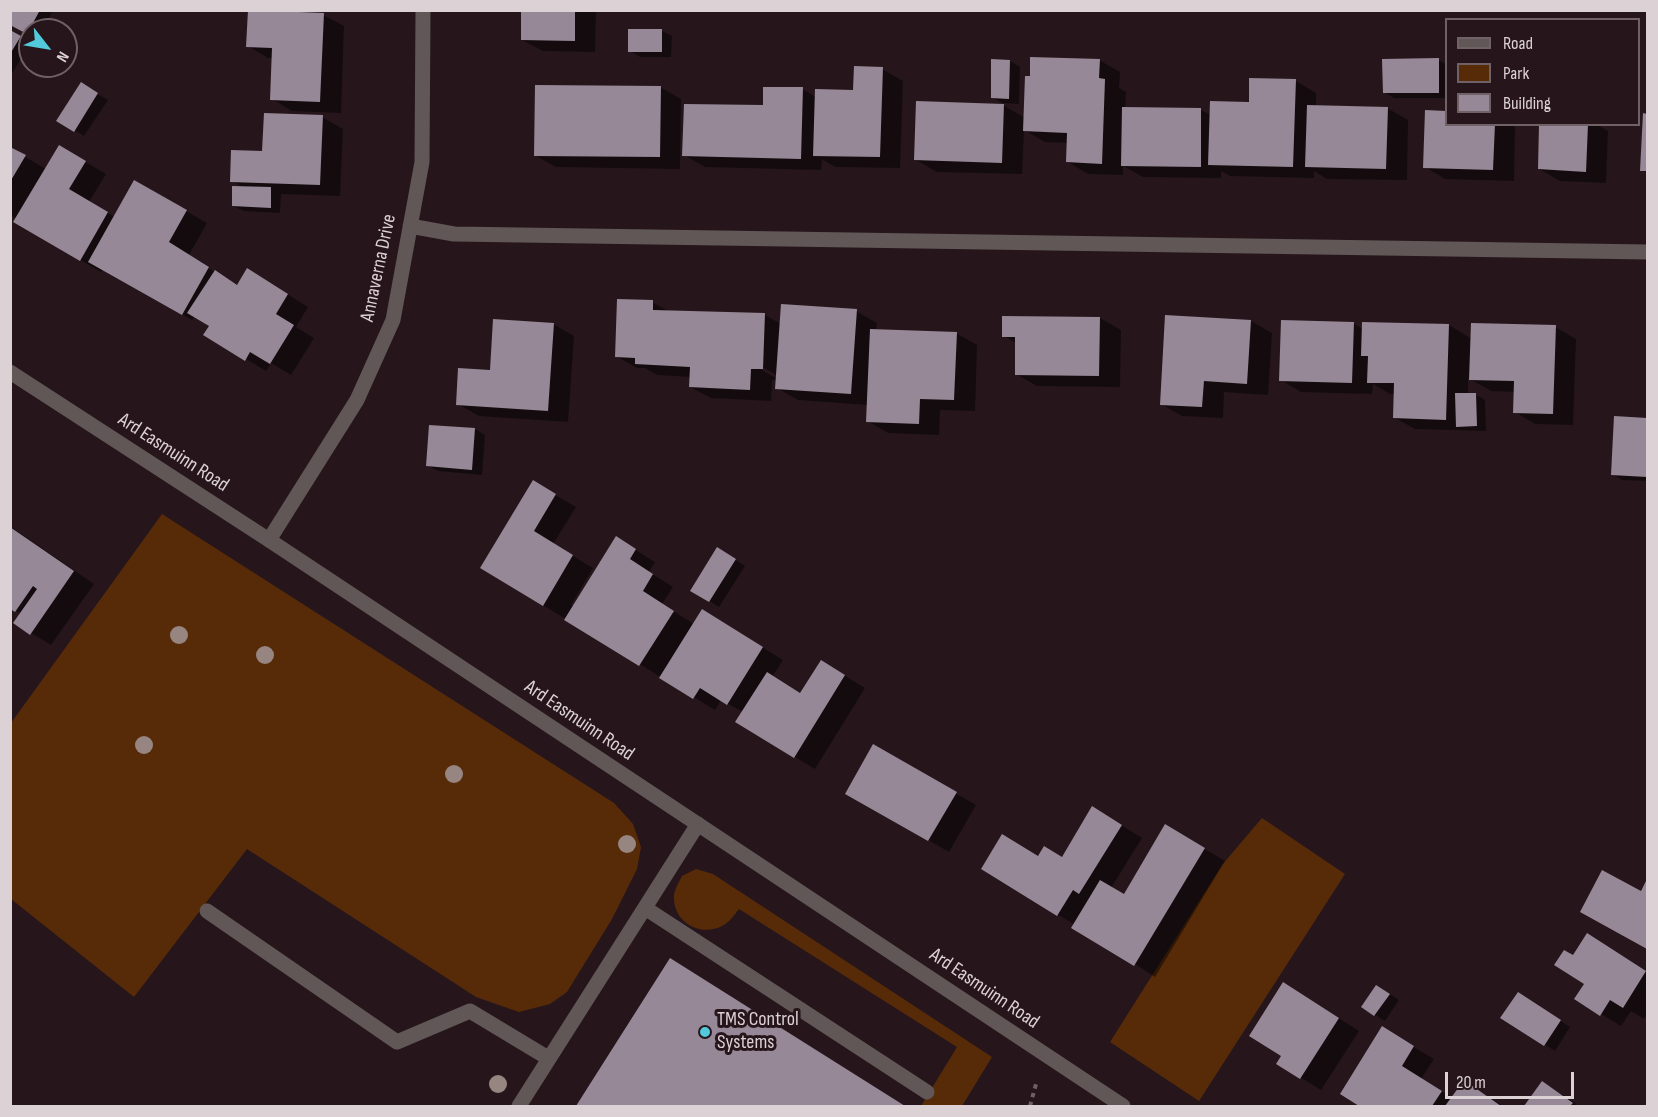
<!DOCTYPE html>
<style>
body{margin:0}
#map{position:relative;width:1658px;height:1117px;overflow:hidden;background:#26161c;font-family:"Sofia Sans Condensed",sans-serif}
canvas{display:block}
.frame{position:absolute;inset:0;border:12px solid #dcd1d5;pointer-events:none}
.legend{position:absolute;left:1445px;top:18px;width:195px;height:108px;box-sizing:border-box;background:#26161c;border:2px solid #6f6166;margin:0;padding:8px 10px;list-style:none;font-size:18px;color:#dcd1d5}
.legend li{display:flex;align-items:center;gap:12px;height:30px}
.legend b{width:30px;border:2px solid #6f6166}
.north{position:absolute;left:18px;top:18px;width:60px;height:60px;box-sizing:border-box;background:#26161c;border:2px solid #6f6166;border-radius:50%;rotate:121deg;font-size:16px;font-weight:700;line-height:24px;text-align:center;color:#dcd1d5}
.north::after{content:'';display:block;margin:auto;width:21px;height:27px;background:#53cadc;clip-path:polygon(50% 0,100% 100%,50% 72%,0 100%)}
.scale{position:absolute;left:1445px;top:1072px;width:129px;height:27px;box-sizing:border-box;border:3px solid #dcd1d5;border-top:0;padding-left:8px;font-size:18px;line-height:21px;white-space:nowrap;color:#dcd1d5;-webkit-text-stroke:4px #26161c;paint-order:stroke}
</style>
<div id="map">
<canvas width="1658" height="1117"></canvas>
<div class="frame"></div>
<ul class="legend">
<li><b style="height:8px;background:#615756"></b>Road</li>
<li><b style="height:16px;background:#572b08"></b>Park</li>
<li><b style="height:16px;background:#978897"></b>Building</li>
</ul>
<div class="north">N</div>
<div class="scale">20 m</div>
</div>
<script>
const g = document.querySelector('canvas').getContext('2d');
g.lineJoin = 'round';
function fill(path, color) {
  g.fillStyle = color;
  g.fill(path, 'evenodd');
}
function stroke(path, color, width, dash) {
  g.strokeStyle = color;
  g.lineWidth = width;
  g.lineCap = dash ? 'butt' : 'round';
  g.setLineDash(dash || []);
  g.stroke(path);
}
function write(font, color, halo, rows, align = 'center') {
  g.font = font + ' "Sofia Sans Condensed",sans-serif';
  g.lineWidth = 6;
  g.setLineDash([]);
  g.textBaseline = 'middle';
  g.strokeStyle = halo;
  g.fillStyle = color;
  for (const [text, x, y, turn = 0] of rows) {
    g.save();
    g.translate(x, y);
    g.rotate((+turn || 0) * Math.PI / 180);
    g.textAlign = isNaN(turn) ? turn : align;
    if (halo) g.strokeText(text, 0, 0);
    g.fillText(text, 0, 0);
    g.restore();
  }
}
fill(new Path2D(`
 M162 514 614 803 633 824 641 847 637 869 612 919 567 992 550 1004 519 1012 476 997 247 849 134 997 11 899V723Z
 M1262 818 1345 874 1199 1101 1110 1042 1222 865Z
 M696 869 713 874 992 1057 962 1106H921L957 1047 739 909C734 915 730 922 722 926 701 937 674 923 674 898 673 892 679 882 682 876Z`), '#572b08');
fill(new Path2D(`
 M10 10H53L43 30H30V34L10 23Z
 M523 10H596L595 52 543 51 522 40Z
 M323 15 344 26 341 113 292 111 272 99 273 58H268L248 46Z
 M662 31 672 36 671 57H640L630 51Z
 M10 32 30 43 10 77Z
 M1099 60 1120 72 1119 88 1126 92 1125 109 1201 110 1211 115 1250 104 1296 81 1316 93V107L1387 108 1408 120 1407 180 1327 179 1314 171V178L1230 176 1221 171V178L1143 177 1123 166V175L1088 174 1068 162V143L1045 142 1024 130 1022 174 937 172 916 160 1003 105 1025 118Z
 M1438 60 1446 64V98H1394L1384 92Z
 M1010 61 1020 67 1019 104 1002 103 992 97Z
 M882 69 903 81 900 168 835 167 822 159 821 170 705 167 684 155 764 107 802 89 816 97 855 92Z
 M81 84 108 100 84 136 59 120Z
 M660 87 681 99 680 169 556 167 536 156Z
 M1426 112H1446V124L1515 125 1514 181 1445 179 1425 167Z
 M1644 115H1648V173L1642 170Z
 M322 117 343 129 340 196 281 194 280 213 244 211 233 206 244 188 232 181 264 153Z
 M1541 124H1596L1608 131 1606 183 1560 181 1539 169Z
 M60 147 106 174 89 202 115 217 135 182 207 223 189 255 204 263 203 265 238 286 268 282 308 307 296 327 314 338 291 375 271 363 266 371 205 334 211 326 195 316 192 320 103 269 101 272 15 222 17 219 10 215V148L46 169Z
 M652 302 670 312 765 315 781 324 856 311 877 323 876 331 956 333 977 345 975 411 940 410 939 435 888 433 868 421V405L798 400 777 388V380H772L771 401 711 398 690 387 691 377 657 375 645 368H637L616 356ZM757 364 778 376V379L756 367Z
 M1167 317 1251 321 1272 333 1268 395 1224 392 1223 418 1182 416 1161 404Z
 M1100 318 1121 330 1120 387 1037 386 1016 374V343L1004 336Z
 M553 324 574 336 568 422 479 416 458 404 491 372Z
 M1354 324 1363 329 1449 325 1472 339 1555 327 1576 339 1573 425 1535 424 1515 412V392L1491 391 1468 378V394H1475L1485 400 1486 431 1415 429 1395 418V394H1390L1373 384 1372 394 1301 392 1281 380Z
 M1615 417 1648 419V481L1622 480 1612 474Z
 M431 426 475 429 485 435 482 475 438 471 427 465Z
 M533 482 576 507 553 544 593 568 571 605 574 606 616 538 655 562 649 572 673 587 662 604 694 624 723 623 783 660 772 677 801 694 842 674 865 688 815 769 795 757 743 712 721 700 715 710 482 568Z
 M10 526 94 584 51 645 31 633 22 614 10 607Z
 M718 549 745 566 719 607 692 590Z
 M874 746 976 805 949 852 847 793Z
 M1113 820 1142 838 1111 888 1125 896 1166 826 1225 861 1155 977 1075 925 983 869 1039 857 1062 858Z
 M1647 883 1648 884V948L1602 923 1642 893Z
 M1608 947 1648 972V1013L1644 1019 1631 1011 1621 1026 1601 1014 1574 957Z
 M671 960 681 966 903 1106H578Z
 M1387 992 1399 1000 1385 1021 1363 1007Z
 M1304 996 1359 1031 1321 1090 1278 1064 1283 1055Z
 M1528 1000 1570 1027 1555 1051 1502 1017Z
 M1382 1028 1434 1059 1421 1079 1453 1098 1465 1082 1503 1106H1362L1342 1094Z
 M1542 1083 1563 1095 1579 1106H1526Z`), '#0007');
fill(new Path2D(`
 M10 10H40L27 34 10 25Z
 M248 10 324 13 320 102 270 100 272 48 246 47Z
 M521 10H575V41L521 40Z
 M628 29H662V52H628Z
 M10 30 21 36 10 54Z
 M1030 57 1100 59 1099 78 1105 79 1102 164 1066 162 1067 133 1023 131 1025 76H1030Z
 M1439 58V93H1383L1382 59Z
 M991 59 1010 60 1009 99 991 98Z
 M854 66 883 67 880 157 813 156 815 89 853 90Z
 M1249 78 1296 79 1293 167 1208 165 1210 101 1249 102Z
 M81 82 98 93 74 132 56 121Z
 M535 85 661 86 660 157 534 156Z
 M763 87H803L801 159 682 156 684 104 763 105Z
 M916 101 1004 104 1002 163 914 160Z
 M1307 105 1388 107 1386 169 1305 167Z
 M1122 107 1201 108V167L1121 166Z
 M1425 110 1446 111V124H1495L1493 170 1423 168Z
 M264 113 323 115 320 185 230 182 231 150 262 151Z
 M1643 113 1647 114V171H1640Z
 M1539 124H1588L1586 172 1538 169Z
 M59 145 86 161 69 189 108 212 80 261 13 222Z
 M10 147 26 155 10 182Z
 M134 180 187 210 169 242 209 267 182 315 88 262Z
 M232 186 271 187V208L232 206Z
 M247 268 288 294 276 314 294 325 270 364 250 352 245 361 203 335 209 326 187 313 215 270 237 285Z
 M617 299 653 300V310L765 313 763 369H751L750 390 689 387 690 367 635 364V358L615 357Z
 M781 304 857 309 851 394 775 389Z
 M1165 315 1251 320 1247 384 1204 381 1202 407 1160 405Z
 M1002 316 1100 317 1099 376 1015 375V337H1002Z
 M493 319 554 323 548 411 456 405 458 368 490 370Z
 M1281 320 1354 322 1352 383 1279 381Z
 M1362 322 1449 324 1446 420 1393 418 1394 383H1367L1368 356H1361Z
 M1471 323 1556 325 1553 414 1513 413 1514 381 1469 380Z
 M870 329 957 332 954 400 920 399 919 424 866 422Z
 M1455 393H1476L1477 426 1456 427Z
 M1614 416 1647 418V477L1611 475Z
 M429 425 475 428 472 470 426 466Z
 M533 480 556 494 534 531 573 555 543 606 480 568Z
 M10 527 74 571 30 635 13 623 37 589 33 586 15 612 10 609Z
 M616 536 636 549 630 559 653 574 643 591 674 611 639 666 564 620Z
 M717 547 736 559 709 602 690 591Z
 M702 609 763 647 727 705 700 688 693 699 659 678Z
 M821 660 845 675 794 758 735 722 767 672 800 693Z
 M873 744 957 792 928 841 845 794Z
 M1092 806 1122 825 1079 894 1073 890 1057 916 981 869 1002 834 1038 856 1044 846 1062 857Z
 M1165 824 1205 848 1134 966 1071 928 1100 880 1124 894Z
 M1602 870 1641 891 1647 879V949L1580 912Z
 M1587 933 1646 971 1623 1008 1610 1000 1600 1016 1574 999 1584 984 1554 965 1564 950 1573 955Z
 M670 958 905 1106H576Z
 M1283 982 1339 1018 1300 1079 1276 1064 1281 1056 1249 1036Z
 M1376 985 1390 994 1374 1016 1361 1007Z
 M1518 992 1561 1020 1544 1046 1500 1018Z
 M1382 1026 1414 1046 1402 1066 1442 1091 1432 1106H1359L1340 1094Z
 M1464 1080 1501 1106H1445Z
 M1542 1081 1573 1103 1570 1106H1524Z`), '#978897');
stroke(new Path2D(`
 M1030 1106 1036 1084`), '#6d5f64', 4, [4.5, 4.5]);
stroke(new Path2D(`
 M645 908 927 1092
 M207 911 397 1042 470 1011 548 1058
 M519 1106 698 824`), '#615756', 15);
stroke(new Path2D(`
 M410 226 454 234 1648 252
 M269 540 357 400 393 320 422 162 423 10`), '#615756', 15);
stroke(new Path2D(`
 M10 372 269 540 1123 1106`), '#615756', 15);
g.fillStyle = '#978582';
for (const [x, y] of [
 [179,635],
 [265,655],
 [144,745],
 [454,774],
 [627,844],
 [498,1084]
]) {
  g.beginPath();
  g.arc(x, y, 9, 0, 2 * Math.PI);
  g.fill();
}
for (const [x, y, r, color] of [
 [705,1032,6,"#53cadc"]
]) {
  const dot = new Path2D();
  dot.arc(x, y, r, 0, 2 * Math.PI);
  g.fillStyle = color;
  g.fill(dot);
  stroke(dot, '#26161c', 2);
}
write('20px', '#dcd1d5', '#26161c', [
 ["Annaverna Drive",379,268,-78],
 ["Ard Easmuinn Road",173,453,33],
 ["Ard Easmuinn Road",579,721,34],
 ["Ard Easmuinn Road",984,989,34]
]);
write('20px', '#dcd1d5', '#26161c', [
 ["TMS Control",717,1020],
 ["Systems",717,1043]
], 'left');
</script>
